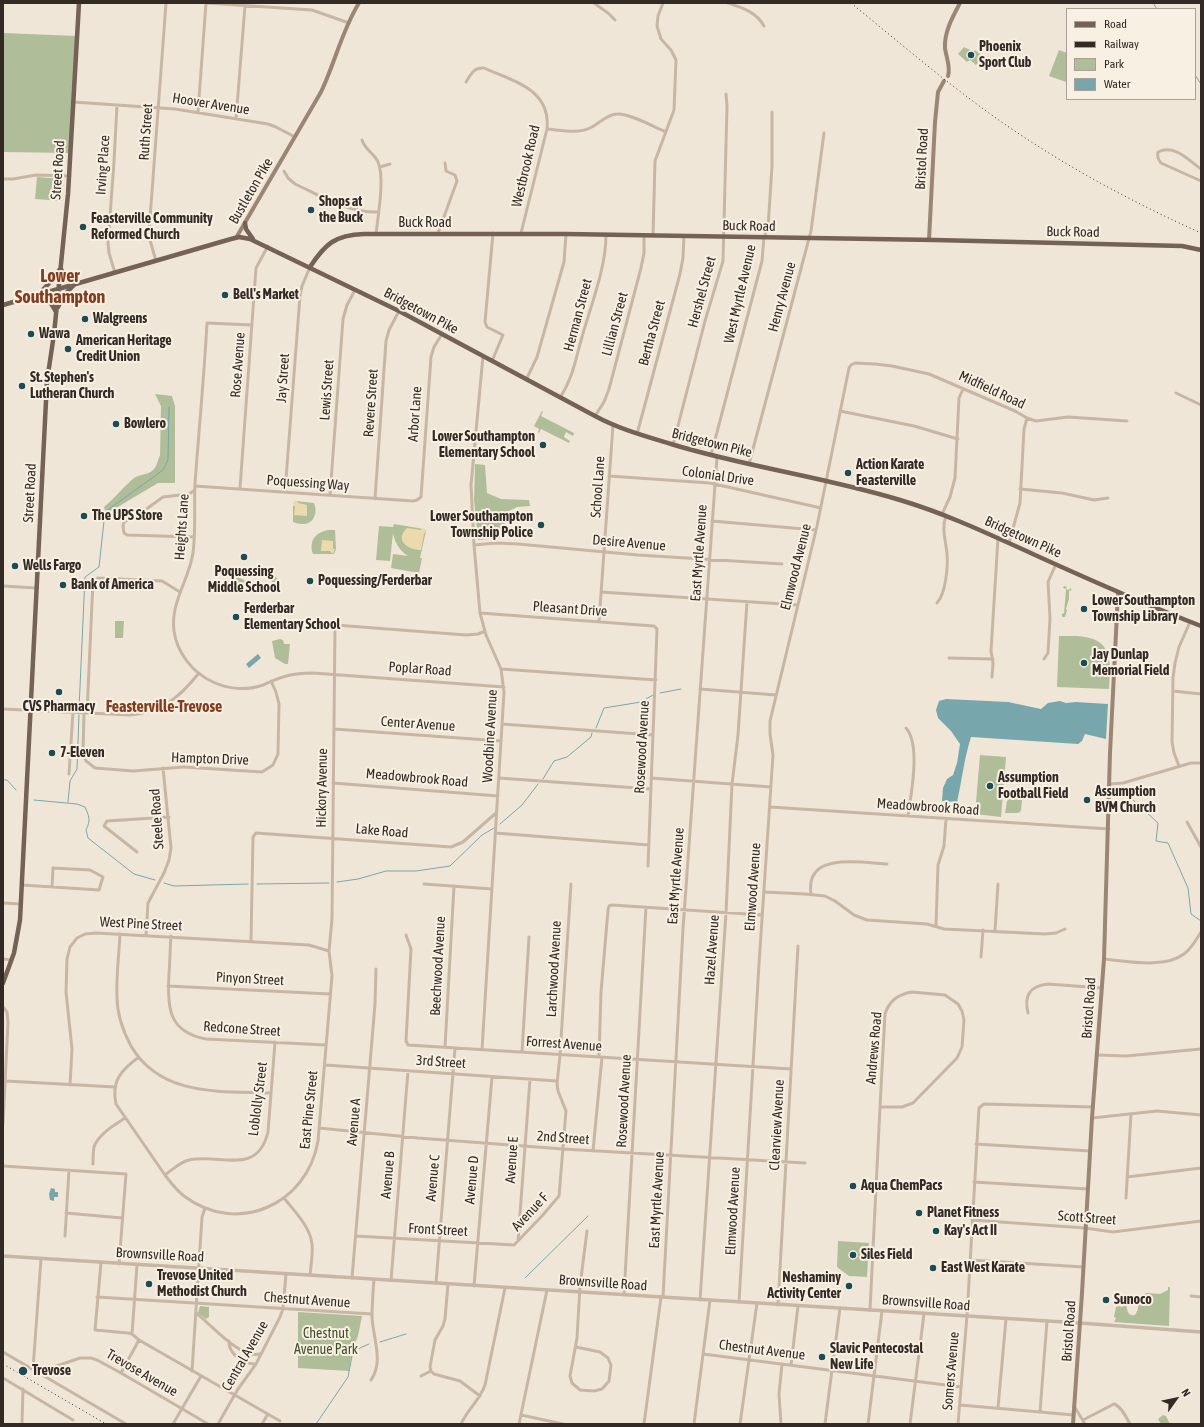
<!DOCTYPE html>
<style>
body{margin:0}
#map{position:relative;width:1204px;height:1427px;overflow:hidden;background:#f0e6d7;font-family:"Asap Condensed",sans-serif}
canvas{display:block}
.frame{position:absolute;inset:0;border:4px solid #332a25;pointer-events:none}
.legend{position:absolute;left:1066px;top:8px;width:130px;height:92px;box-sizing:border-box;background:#f8f0e3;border:1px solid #a9a197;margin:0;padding:5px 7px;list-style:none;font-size:12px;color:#332a25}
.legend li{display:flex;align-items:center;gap:8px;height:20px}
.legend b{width:20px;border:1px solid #a9a197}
.north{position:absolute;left:1156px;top:1379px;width:40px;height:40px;-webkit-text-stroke:3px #f8f0e3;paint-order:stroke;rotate:57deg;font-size:11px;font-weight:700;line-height:16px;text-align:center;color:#332a25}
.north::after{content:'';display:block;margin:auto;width:14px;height:18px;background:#332a25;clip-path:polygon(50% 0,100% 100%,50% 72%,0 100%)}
</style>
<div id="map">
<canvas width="1204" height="1427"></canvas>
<div class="frame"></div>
<ul class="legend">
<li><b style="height:5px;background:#756256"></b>Road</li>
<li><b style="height:5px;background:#332a25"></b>Railway</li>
<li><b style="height:11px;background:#afbe98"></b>Park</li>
<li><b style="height:11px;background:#77a7ac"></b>Water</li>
</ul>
<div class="north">N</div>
</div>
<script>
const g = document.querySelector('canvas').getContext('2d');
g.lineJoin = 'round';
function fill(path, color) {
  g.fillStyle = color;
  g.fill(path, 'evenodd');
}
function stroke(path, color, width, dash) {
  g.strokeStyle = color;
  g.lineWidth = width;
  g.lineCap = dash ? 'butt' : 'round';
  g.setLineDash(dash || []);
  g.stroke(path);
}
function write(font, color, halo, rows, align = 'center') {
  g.font = font + ' "Asap Condensed",sans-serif';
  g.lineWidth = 4;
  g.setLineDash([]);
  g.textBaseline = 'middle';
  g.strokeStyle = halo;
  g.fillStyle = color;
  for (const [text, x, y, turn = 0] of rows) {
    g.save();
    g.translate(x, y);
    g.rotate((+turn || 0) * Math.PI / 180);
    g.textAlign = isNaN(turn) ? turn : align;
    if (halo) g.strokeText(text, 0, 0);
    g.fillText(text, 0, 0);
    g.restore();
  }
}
fill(new Path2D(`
 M3 33 77 36 71 153 3 152Z
 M964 47 972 51 970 53 971 54 975 50 983 56 976 65 970 60 967 62 958 54Z
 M1059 50 1067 53 1066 82 1049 76Z
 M37 177 63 179 62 201 35 199Z
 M155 394 172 396 175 406V483H158L106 514 104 507C115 498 124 486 134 478 140 474 149 475 154 469 157 466 158 459 160 455L161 406Z
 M542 411 543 412 541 416 574 433 573 436 566 432 564 437 570 441 569 443 541 429 539 433 538 432 539 429 534 426Z
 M475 464 485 465 487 493 501 499 529 500 530 506 517 507 509 511 505 522 502 538 478 540 474 500Z
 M296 501 314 503C318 512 314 525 302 524 299 524 296 523 293 522V504Z
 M394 524 424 529 426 531 420 558H422L419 573 391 568 393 554 408 556C399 550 395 543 393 533L390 561 376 560 379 526 393 527Z
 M330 530H335L336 549 334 554H313C308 540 317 531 330 530Z
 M270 570 280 582 275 586 266 574Z
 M233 577H238L246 581 229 594C224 589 226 581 233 577Z
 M1064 586 1067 587 1066 589 1069 590 1070 588 1072 590 1069 591V599L1066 609 1067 610 1065 617H1062V614L1064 613 1066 589 1063 588Z
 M115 621H124L123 638H115Z
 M1059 636C1070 636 1083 635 1093 639 1114 646 1110 672 1109 689L1057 687Z
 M280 639 283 640 284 644H290L288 664H285L275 658 272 641Z
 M980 755 1006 757 1001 817 975 814Z
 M1013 796 1022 799 1021 811 1018 813H1005L1007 801Z
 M838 1241 869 1243 867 1277 849 1276 837 1267Z
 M1168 1287H1170L1169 1326 1114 1322 1116 1318 1114 1317 1116 1307 1119 1306 1122 1307 1126 1305C1128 1311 1127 1316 1135 1315 1137 1312 1139 1308 1138 1303L1134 1301 1142 1297 1146 1293 1160 1294 1168 1290Z
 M200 1306 209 1307V1317L206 1319 198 1313Z
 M298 1312 362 1316 358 1336 352 1350 349 1371 298 1368Z
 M1163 1415 1166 1416 1170 1424H1161L1158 1419Z`), '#afbe98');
fill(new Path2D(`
 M296 501H297L298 503 307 505V516L294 515 295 506H293V504Z
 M407 528 421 530V528L424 529 426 531 424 534 421 550C408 550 394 540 407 528Z
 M322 540 333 541V549H335L333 554 330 551H321Z`), '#ecdaad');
fill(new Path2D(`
 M258 654 261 658 249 668 246 664Z
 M946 699 1008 702 1041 709 1048 703 1060 701 1066 703 1076 702 1108 704 1106 739 1085 734 1082 741 1078 744 971 737C964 759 962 780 957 802L942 801 943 788 947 779 953 775 957 763 960 744 951 731 938 718 936 710 939 701Z
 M51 1188 55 1189V1192H58V1197H54V1201L50 1200 49 1194Z`), '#77a7ac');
stroke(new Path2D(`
 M1153 3 1157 9
 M1195 75 1201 84
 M660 693 681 689
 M79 709 85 577 99 567 105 512 163 470 168 460 169 407
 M596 728 604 708 641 702 653 695
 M543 779 554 761 567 757 591 737 592 733
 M3 780H7L16 790
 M1120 788 1158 823 1156 841 1168 843 1188 888 1191 914 1201 921
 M34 800 77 804 85 807C89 816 91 820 86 830L88 838 134 874 155 880
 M68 802 70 781 77 769 79 715
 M500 824 522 805 538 784
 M337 882 358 879 386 871H416L450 866 482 835 494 828
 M164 883 174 886 248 884
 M257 884 329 883
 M525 1278 588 1216
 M380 1342 406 1334
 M316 1424 348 1377 353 1351 369 1344`), '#77a7ac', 1);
stroke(new Path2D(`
 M207 3 312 10 349 23
 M594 3 608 13 615 20
 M728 3C743 8 756 12 764 26
 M466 82C471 74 474 67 484 68 513 81 551 89 547 129L521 233
 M73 102 175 109 268 124 276 127 295 137
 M198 112 206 3
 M236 119 245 6
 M547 129C560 130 578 134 590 128 599 124 607 114 617 114 629 113 654 127 666 132
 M362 140C365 150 374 153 378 162 385 177 378 216 376 234
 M380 167 390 164
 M1201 169C1188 160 1175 144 1158 152 1157 157 1158 159 1161 163L1201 181
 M284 171 288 178 295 184C321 196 348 213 378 212
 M3 179H13L36 175 70 176
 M438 233 457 181 455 175 446 171 445 163
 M653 236 655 161 674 110 676 60 671 50 661 39 657 26 658 16 663 3
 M156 261 150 240 149 232 166 3
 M115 273 109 253 108 243 114 162 117 105
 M252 325 207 323C204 377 199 430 195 483 194 506 196 530 193 553 189 580 170 603 174 631 177 653 193 673 213 682 228 689 247 691 263 685 270 682 276 679 283 677 292 674 302 673 313 673L504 687
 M492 361 503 335 487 327 485 322 493 233
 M526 380 537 357 560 276 564 262 566 234
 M1176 393 1201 405
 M560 398C574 375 575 361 582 337 591 305 606 268 606 235
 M840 411 914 426 958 439
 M595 416 604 402 609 389 641 268 644 253V235
 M637 434 680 274 683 258 684 236
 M673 445 705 321 723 261 727 106 726 94
 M711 455 762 261 764 237 768 228 772 166V112
 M749 464 811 231 824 133
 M609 476 710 483 821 508
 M195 486 413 501 417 500 421 497 431 357 434 347 442 334
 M240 488 256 268 268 246
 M1020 489 1062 493 1094 500 1108 498
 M285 492 300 296 302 286 310 267
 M330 495 343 319 347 305 355 290
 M375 499 386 341 389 330 399 311
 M942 514 950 497 955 478 959 398 963 389
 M712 521 816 530
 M194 537 127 535 124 533 123 526 124 522 145 510 163 497 189 494 195 490
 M1009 543 1020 503 1024 429 1027 418
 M474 545 496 543 518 544 638 555 782 564
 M3 586 36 588
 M601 592 798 605
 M937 603C946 593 948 566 947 554 946 541 941 528 946 516
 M480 613 654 626 657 629 648 866
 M599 622 613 425
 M309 623 466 635 478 634 485 631
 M949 658 993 659
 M1044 659 1048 653 1050 618 1048 582 1056 564
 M501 669 656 680
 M992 677 993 663 991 651 998 538
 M700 689 776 695
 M1173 691 1201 694
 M3 709 130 715C162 712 179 698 199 673
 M84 713 83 754 86 761 95 768 133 771 184 767 262 772 273 765 278 754 279 704 276 692 271 681
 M87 713 93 581 98 578 162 581 180 592
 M502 724 653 735
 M906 728C921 745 911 794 908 816
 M334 729 501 741
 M1179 766 1174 753 1172 742 1173 678 1175 663 1179 647 1190 622
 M69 774 73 712
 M499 778 651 789
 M651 778 771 787
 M333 783 498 796
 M1110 784 1123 783 1191 763H1201
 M770 807 1109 829
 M1187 822 1201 847
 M495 833 649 845
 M137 852 104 826 107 821 169 817
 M424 884 492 889
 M22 885 99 890 103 877 90 870 53 868 52 887
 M764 892 805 894 825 896 835 901 854 915 867 920 927 924 944 929 1045 934 1056 933 1065 929
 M811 894C810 887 810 879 815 873 827 856 868 863 887 864
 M3 903 21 904
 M936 926 938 865 944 846 946 819
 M995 931 998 884
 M120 934C119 955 116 976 117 997 117 1015 123 1031 131 1046 161 1097 220 1091 271 1093
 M146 935 148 903 164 873 169 860 171 848 163 768
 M406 935 411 949 406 1041 408 1045 791 1069
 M171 936C170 949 170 962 169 974 167 1007 168 1032 206 1039L326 1045
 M251 941 253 837 256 833 451 847 463 842 496 813
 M981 957 983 930
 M3 959 12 960
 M1104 959C1127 961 1164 969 1184 954 1191 949 1196 940 1201 932
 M168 986 330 994
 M912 992 945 995 958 1004 962 1011 964 1020 962 1047 957 1058 913 1103 902 1107H880L885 1014C889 1001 898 994 912 992Z
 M3 1007 7 1012 8 1022 3 1124
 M1028 1013C1024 996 1029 986 1048 984L1102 988
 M445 1047 454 886
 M482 1050 504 692 501 669 486 635 480 613 474 545 471 485 483 356
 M522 1052 529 937
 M1097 1055 1126 1056 1201 1049
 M139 1057C121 1070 111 1081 116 1104L165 1175C171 1183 176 1190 184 1196 237 1236 307 1205 318 1141L332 976 329 951 332 919 335 625
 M599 1057 601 992 608 910 609 906 612 905 762 915
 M325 1065 557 1081
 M6 1081 115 1087
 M70 1085 72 1049 66 992 67 959 70 947 77 938 85 934 96 933 309 945 329 951
 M1092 1118 1157 1111 1201 1115
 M319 1128 418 1138 563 1149 805 1163
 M976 1144 1090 1151
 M593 1151 602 1057
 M93 1164C93 1159 93 1153 94 1147 98 1134 115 1125 125 1118
 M3 1166 126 1174 119 1264
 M165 1175C172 1170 180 1162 189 1160 220 1153 257 1177 268 1132L275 1042
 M1127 1177 1201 1168
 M974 1182 1088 1189
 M284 1198C294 1211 310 1226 312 1244 313 1254 311 1265 310 1275
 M1126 1198 1131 1114
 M66 1213 122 1218
 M972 1220 1085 1228 1113 1232 1201 1221
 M65 1236 69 1170
 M356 1236 514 1245 542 1216 559 1196 566 1111 558 1091 557 1084 560 1055 571 884
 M518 1241 530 1079
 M970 1260 1084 1267
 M101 1263 95 1330 128 1333 132 1334 139 1340 280 1421
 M352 1278 375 1004 376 969
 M391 1280 408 1071
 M436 1283 455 1048
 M474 1286 492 1077
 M624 1295 646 907
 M1191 1296 1201 1297
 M97 1297 372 1314
 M663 1297 683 929 717 457
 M700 1300 726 913 732 784 738 735 747 602
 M739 1302 759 964 773 755 770 734V721L817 526 849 368 851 365 855 363 875 364 892 366 929 374 1015 411 1027 418 1036 421 1068 417 1127 421
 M778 1305 798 946
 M870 1310 880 1107
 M196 1313C210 1323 243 1363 262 1353
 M132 1334 137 1265
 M229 1341C228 1354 244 1364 256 1364
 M576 1347 600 1352 608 1358 611 1365 609 1381 602 1389 594 1391 580 1390 572 1383 570 1376 577 1338 580 1286 587 1231
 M3 1352 126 1424
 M703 1354 961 1387
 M791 1365 798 1306
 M33 1369 41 1259
 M192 1371 202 1217 205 1208
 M431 1371 430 1367 435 1340 443 1326 445 1319 448 1284
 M431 1371 434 1374 460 1381 480 1396
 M39 1372 80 1358H91L97 1360 121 1373 208 1424
 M121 1373 139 1340
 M421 1376 431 1371
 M3 1378 73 1420
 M371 1380C384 1362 373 1338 372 1317 372 1304 373 1292 374 1279
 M960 1405 1074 1415
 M1074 1406 1085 1424
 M998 1408 1006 1319
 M1040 1412 1047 1321
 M521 1415 563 1424
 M1083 1420 1114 1404C1122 1407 1126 1417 1130 1424
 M22 1424 23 1389
 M173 1424 201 1376
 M218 1424 238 1389 256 1364 280 1317 283 1309 286 1274
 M262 1424 268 1414
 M461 1424C467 1410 480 1400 485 1385L505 1288
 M519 1424 547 1290
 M644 1424 661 1297
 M694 1424 710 1300
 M740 1424 757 1303
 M781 1424 779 1394 782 1364
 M825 1424 840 1308
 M868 1424 882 1311
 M910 1424 924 1314
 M958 1424 967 1316 979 1108 984 1104 1093 1107`), '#c8b6a4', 3);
stroke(new Path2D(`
 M3 1256 1080 1323 1201 1332`), '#c8b6a4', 3.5);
stroke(new Path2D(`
 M948 76C951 67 946 57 945 48 944 32 953 16 960 3
 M236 238 321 92C335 63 342 30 359 3
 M929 240 935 122 938 92 944 81
 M1073 1424 1082 1293 1092 1118 1104 959 1110 753 1118 593`), '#9b8575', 4);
stroke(new Path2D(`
 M245 223 246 229 253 239
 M310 267C325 244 335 235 364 234H566L935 240 1182 246 1201 250
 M61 269 67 280 75 283
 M3 305 231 239 239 237 250 239 399 311 595 416C619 429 645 436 671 444 746 467 825 477 900 500 947 514 991 535 1035 555 1090 580 1144 604 1201 626
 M58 307 63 296 75 284
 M56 312C51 303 49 298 39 294L52 280 60 269
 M3 983 14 953 20 920 47 381 54 334 68 194 79 3`), '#756256', 4.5);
stroke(new Path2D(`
 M851 3C901 44 950 86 1003 123 1065 166 1132 202 1201 233
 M3 1364 106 1424`), '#332a25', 1, [1, 3]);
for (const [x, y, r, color] of [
 [971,55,4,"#1c4c53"],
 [311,210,4,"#1c4c53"],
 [83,227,4,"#1c4c53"],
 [225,295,4,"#1c4c53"],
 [85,319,4,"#1c4c53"],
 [31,334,4,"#1c4c53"],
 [68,349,4,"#1c4c53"],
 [22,386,4,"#1c4c53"],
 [116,424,4,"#1c4c53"],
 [543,445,4,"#1c4c53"],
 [848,473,4,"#1c4c53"],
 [84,516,4,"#1c4c53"],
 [541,525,4,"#1c4c53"],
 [244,557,4,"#1c4c53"],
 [15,566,4,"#1c4c53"],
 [310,581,4,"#1c4c53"],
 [63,585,4,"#1c4c53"],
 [1084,609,4,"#1c4c53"],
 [236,617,4,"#1c4c53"],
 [1084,663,4,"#1c4c53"],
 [59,692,4,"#1c4c53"],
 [52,753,4,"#1c4c53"],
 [990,786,4,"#1c4c53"],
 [1087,800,4,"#1c4c53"],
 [853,1186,4,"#1c4c53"],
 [919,1213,4,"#1c4c53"],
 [936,1231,4,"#1c4c53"],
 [853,1255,4,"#1c4c53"],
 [933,1268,4,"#1c4c53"],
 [149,1284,4,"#1c4c53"],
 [849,1286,4,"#1c4c53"],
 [1106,1300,4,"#1c4c53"],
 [822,1357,4,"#1c4c53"],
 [23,1371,5,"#1c4c53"]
]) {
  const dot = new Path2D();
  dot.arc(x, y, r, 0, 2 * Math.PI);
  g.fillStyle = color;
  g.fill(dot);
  stroke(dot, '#f8f0e3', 1.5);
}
write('bold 14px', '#332a25', '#f8f0e3', [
 ["Phoenix",979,47],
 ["Sport Club",979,63],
 ["Shops at",319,202],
 ["the Buck",319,218],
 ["Feasterville Community",91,219],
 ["Reformed Church",91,235],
 ["Bell's Market",233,295],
 ["Walgreens",93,319],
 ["Wawa",39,334],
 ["American Heritage",76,341],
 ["Credit Union",76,357],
 ["St. Stephen's",30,378],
 ["Lutheran Church",30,394],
 ["Bowlero",124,424],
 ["Lower Southampton",535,437,"right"],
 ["Elementary School",535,453,"right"],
 ["Action Karate",856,465],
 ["Feasterville",856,481],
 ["The UPS Store",92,516],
 ["Lower Southampton",533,517,"right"],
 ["Township Police",533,533,"right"],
 ["Wells Fargo",23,566],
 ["Poquessing",244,572,"center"],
 ["Middle School",244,588,"center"],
 ["Poquessing/Ferderbar",318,581],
 ["Bank of America",71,585],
 ["Lower Southampton",1092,601],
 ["Township Library",1092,617],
 ["Ferderbar",244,609],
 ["Elementary School",244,625],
 ["Jay Dunlap",1092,655],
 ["Memorial Field",1092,671],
 ["CVS Pharmacy",59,707,"center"],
 ["7-Eleven",60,753],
 ["Assumption",998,778],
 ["Football Field",998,794],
 ["Assumption",1095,792],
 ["BVM Church",1095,808],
 ["Aqua ChemPacs",861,1186],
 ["Planet Fitness",927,1213],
 ["Kay's Act II",944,1231],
 ["Siles Field",861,1255],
 ["East West Karate",941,1268],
 ["Trevose United",157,1276],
 ["Methodist Church",157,1292],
 ["Neshaminy",841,1278,"right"],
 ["Activity Center",841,1294,"right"],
 ["Sunoco",1114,1300],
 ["Slavic Pentecostal",830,1349],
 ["New Life",830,1365],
 ["Trevose",32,1371]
], 'left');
write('14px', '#332a25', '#f8f0e3', [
 ["Hoover Avenue",211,104,9],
 ["Ruth Street",146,132,-86],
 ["Bristol Road",922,159,-87],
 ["Irving Place",103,165,-86],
 ["Westbrook Road",526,166,-77],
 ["Street Road",58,170,-86],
 ["Bustleton Pike",251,191,-60],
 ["Buck Road",425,223],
 ["Buck Road",749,226,1],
 ["Buck Road",1073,232,1],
 ["Hershel Street",702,292,-75],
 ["West Myrtle Avenue",740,294,-77],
 ["Henry Avenue",782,297,-75],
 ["Bridgetown Pike",421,311,28],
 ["Herman Street",578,315,-75],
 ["Lillian Street",615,324,-75],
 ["Bertha Street",652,333,-75],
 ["Rose Avenue",238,365,-86],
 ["Jay Street",283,378,-86],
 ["Lewis Street",327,390,-86],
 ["Midfield Road",992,390,25],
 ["Revere Street",371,403,-86],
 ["Arbor Lane",415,414,-86],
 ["Bridgetown Pike",712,443,14],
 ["Colonial Drive",718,476,8],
 ["Poquessing Way",308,483,4],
 ["School Lane",598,487,-86],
 ["Street Road",30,493,-87],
 ["Heights Lane",182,527,-86],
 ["Bridgetown Pike",1023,537,24],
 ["Desire Avenue",629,543,5],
 ["East Myrtle Avenue",699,553,-86],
 ["Elmwood Avenue",796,567,-76],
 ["Pleasant Drive",570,609,4],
 ["Poplar Road",420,669,4],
 ["Center Avenue",418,724,4],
 ["Woodbine Avenue",490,736,-87],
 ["Rosewood Avenue",642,747,-87],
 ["Hampton Drive",210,759,2],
 ["Meadowbrook Road",417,778,5],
 ["Hickory Avenue",322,788,-89],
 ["Meadowbrook Road",928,807,4],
 ["Steele Road",157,819,-94],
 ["Lake Road",382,831,5],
 ["East Myrtle Avenue",676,876,-86],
 ["Elmwood Avenue",753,887,-86],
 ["West Pine Street",141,924,3],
 ["Hazel Avenue",712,950,-86],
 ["Beechwood Avenue",438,966,-87],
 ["Larchwood Avenue",554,969,-87],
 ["Pinyon Street",250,979,3],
 ["Bristol Road",1089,1008,-86],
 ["Redcone Street",242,1029,4],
 ["Forrest Avenue",564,1044,4],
 ["Andrews Road",874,1048,-85],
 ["3rd Street",441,1062,4],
 ["Loblolly Street",258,1099,-83],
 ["Rosewood Avenue",624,1101,-87],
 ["East Pine Street",309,1110,-84],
 ["Avenue A",354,1122,-85],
 ["Clearview Avenue",777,1125,-87],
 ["2nd Street",563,1138,4],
 ["Avenue E",512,1160,-86],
 ["Avenue B",388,1175,-85],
 ["Avenue C",433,1178,-85],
 ["Avenue D",472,1180,-85],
 ["East Myrtle Avenue",657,1200,-87],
 ["Elmwood Avenue",733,1211,-87],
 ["Avenue F",530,1212,-47],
 ["Scott Street",1087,1218,4],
 ["Front Street",438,1230,3],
 ["Brownsville Road",160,1255,3],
 ["Brownsville Road",603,1283,4],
 ["Chestnut Avenue",307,1300,4],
 ["Brownsville Road",926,1303,4],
 ["Bristol Road",1069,1331,-86],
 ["Chestnut Avenue",762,1350,7],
 ["Central Avenue",245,1356,-60],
 ["Somers Avenue",951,1371,-85],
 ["Trevose Avenue",142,1373,30]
]);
write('14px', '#40512a', '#f8f0e3', [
 ["Chestnut",326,1334],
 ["Avenue Park",326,1350]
]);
write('bold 16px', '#803d20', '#f8f0e3', [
 ["Feasterville-Trevose",164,707]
]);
write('bold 18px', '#803d20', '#f8f0e3', [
 ["Lower",60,276],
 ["Southampton",60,297]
]);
</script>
